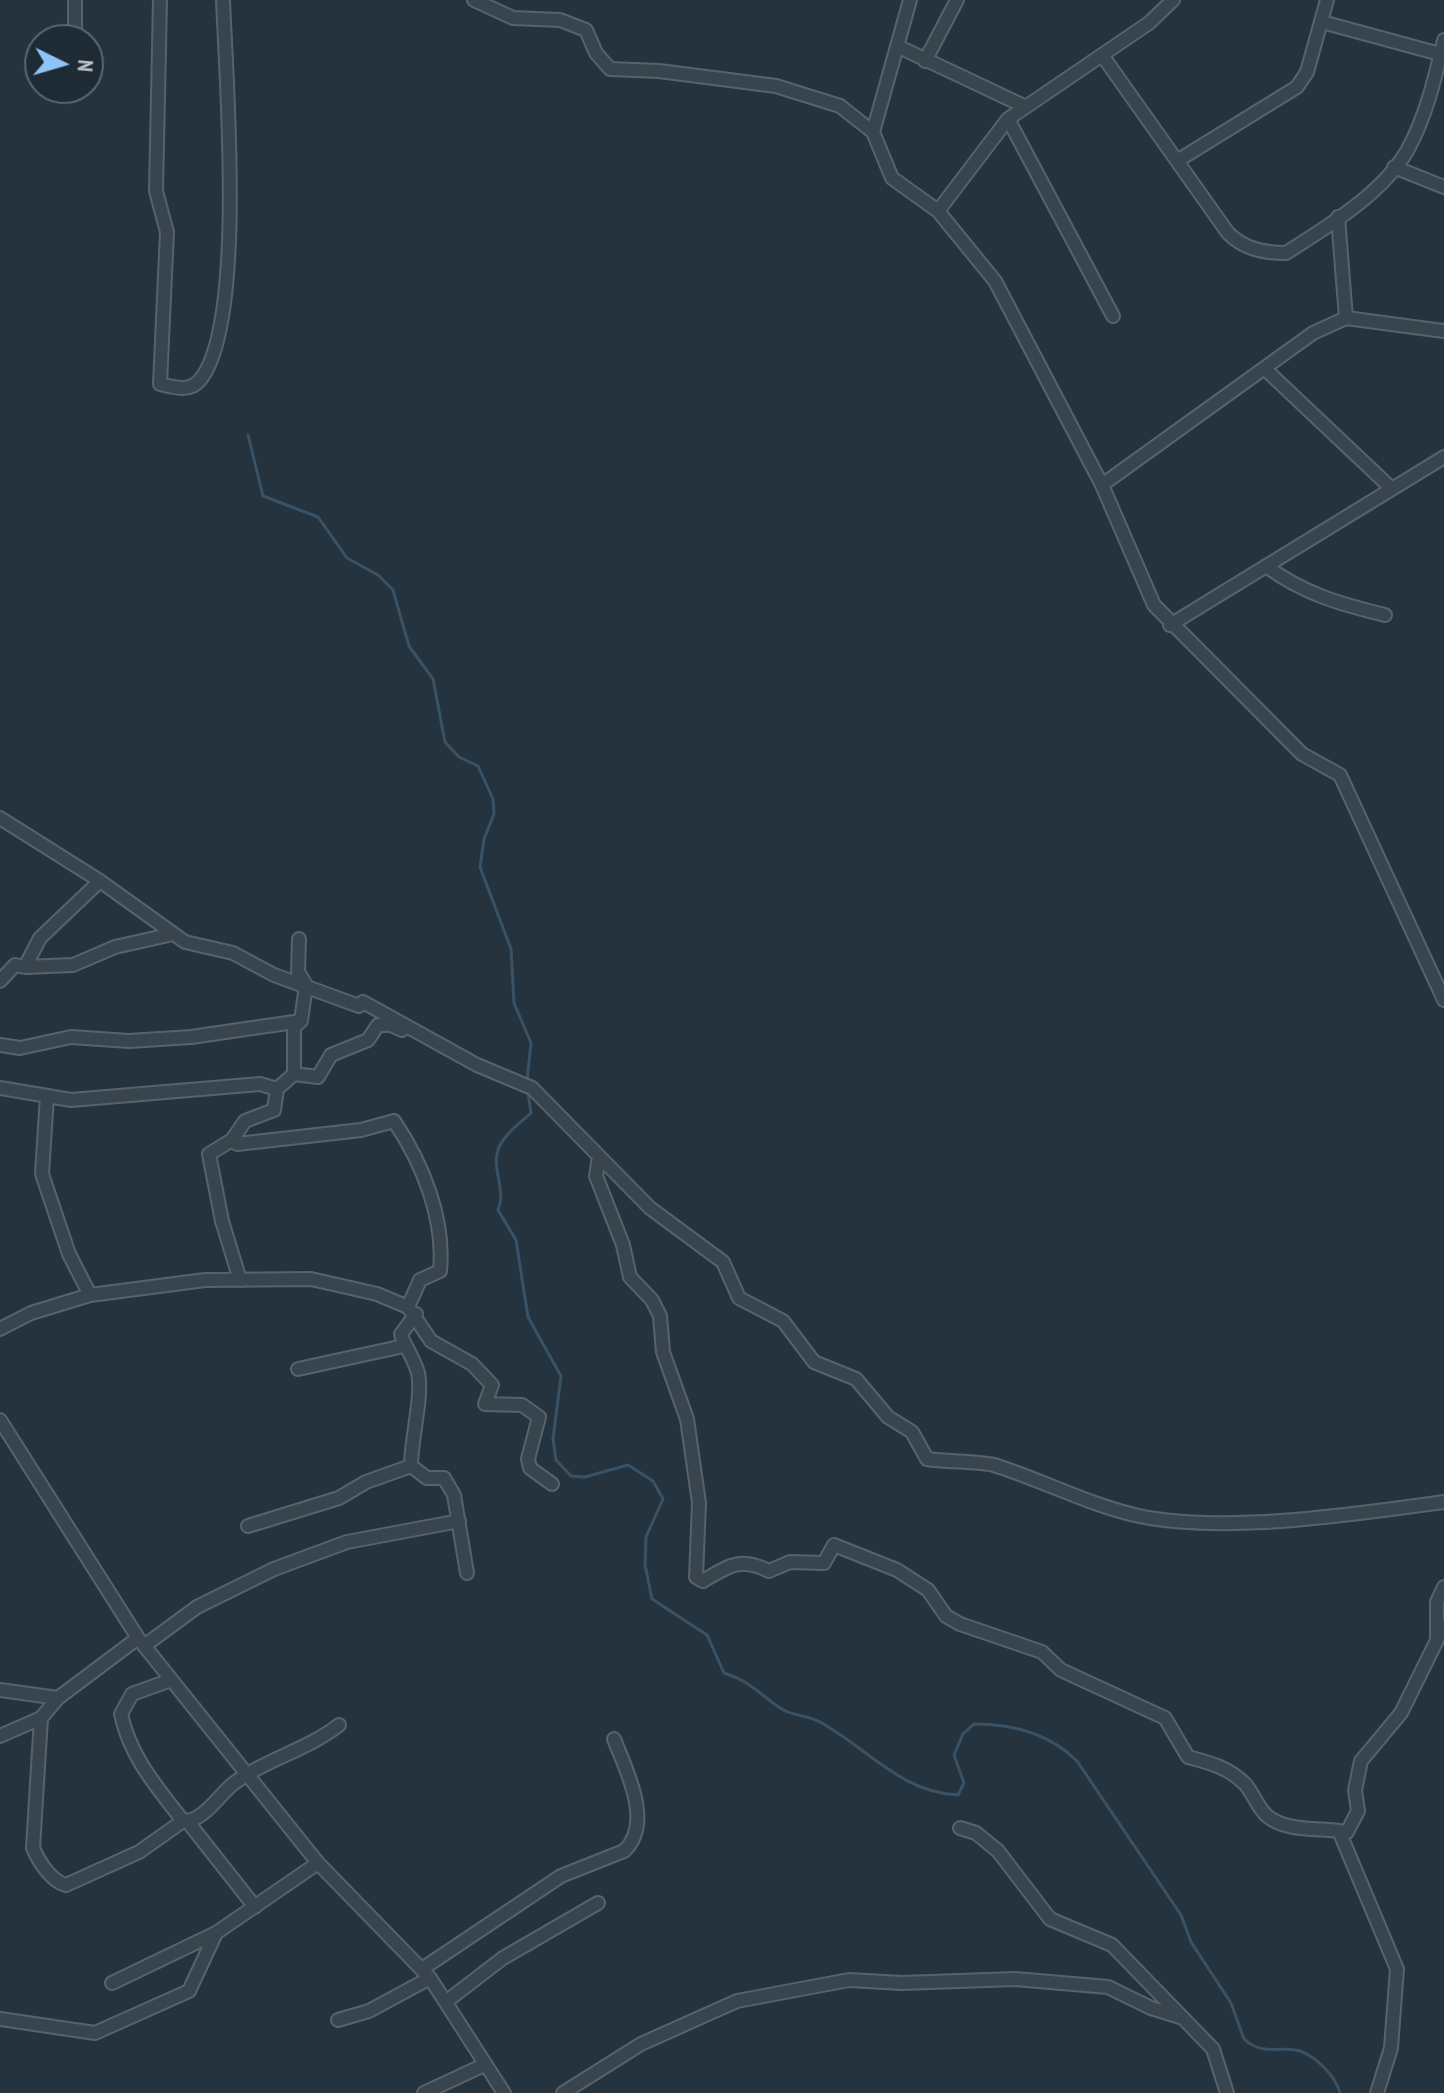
<!DOCTYPE html>
<style>
body{margin:0}
#map{position:relative;width:1444px;height:2093px;overflow:hidden;background:#25333e;font-family:"PT Sans Narrow",sans-serif}
canvas{display:block}
.north{position:absolute;left:24px;top:24px;width:80px;height:80px;box-sizing:border-box;background:#1e2a34;border:2px solid #5a6670;border-radius:50%;rotate:95deg;font-size:22px;font-weight:700;line-height:32px;text-align:center;color:#b5c0c9}
.north::after{content:'';display:block;margin:auto;width:28px;height:36px;background:#8dc4f7;clip-path:polygon(50% 0,100% 100%,50% 72%,0 100%)}
</style>
<div id="map">
<canvas width="1444" height="2093"></canvas>
<div class="north">N</div>
</div>
<script>
const g = document.querySelector('canvas').getContext('2d');
g.lineJoin = 'round';
function stroke(path, color, width, dash) {
  g.strokeStyle = color;
  g.lineWidth = width;
  g.lineCap = dash ? 'butt' : 'round';
  g.setLineDash(dash || []);
  g.stroke(path);
}
stroke(new Path2D(`
 M248 435 263 496 318 517 347 558 378 575 393 590 409 646 433 679 445 742 459 757 478 766 493 799 494 814 484 839 480 867 511 949 514 1003 531 1043 527 1080
 M528 1092 531 1113C520 1123 506 1133 499 1147 490 1168 507 1189 498 1210L516 1240 528 1317 561 1376 553 1439 556 1460 571 1476 585 1477 628 1465 653 1481 663 1499 646 1537 645 1565 652 1599 707 1635 724 1673C748 1680 760 1694 780 1708 791 1716 808 1715 820 1722 867 1748 902 1793 958 1795L964 1783 954 1755 963 1734 974 1724C1012 1724 1049 1733 1077 1761L1181 1915 1191 1942 1231 2003 1244 2039C1264 2057 1281 2045 1300 2051 1317 2057 1336 2077 1340 2093`), '#395265', 3);
const minor = new Path2D(`
 M75 0V40
 M160 0 156 191 167 232 160 384C173 387 189 393 200 380 246 324 226 78 223 0
 M474 0 513 18 560 20 586 30 596 53 610 69 659 71 776 86 840 106 873 132 892 178 938 211 995 281 1102 485 1154 605 1302 754 1340 775 1444 1000
 M1322 22 1440 54
 M897 46 1026 107
 M1102 55 1228 233C1244 249 1264 253 1286 253 1327 227 1382 194 1407 151 1426 117 1435 78 1444 40
 M925 61 957 0
 M1008 119 1113 316
 M873 132 910 0
 M1177 161 1297 87 1307 72 1327 0
 M1394 167 1444 187
 M938 211 1008 119 1149 23 1173 0
 M1338 217 1346 318
 M1264 368 1392 489
 M1102 485 1313 333 1346 318 1444 331
 M1266 566C1304 594 1340 604 1385 615
 M1170 625 1444 457
 M0 818 100 881 185 942 233 953 274 975 359 1006 363 1002 477 1065 532 1088 650 1208 723 1262 739 1298 783 1321 814 1362 856 1379 888 1417 912 1432 927 1459C946 1462 980 1461 994 1465 1042 1480 1089 1505 1139 1516 1226 1534 1356 1514 1444 1502
 M25 967 73 965 115 947 173 934
 M0 981 15 965 25 967 40 938 100 881
 M0 1045 20 1048 71 1037 129 1041 191 1037 301 1021
 M294 1074V1027L301 1021 306 985 298 972 299 939
 M0 1088 71 1100 260 1084 277 1089 294 1074 318 1077 331 1055 368 1040 378 1025H391L402 1030
 M47 1096 42 1174 69 1254 90 1295
 M232 1140 237 1144 361 1130 394 1121C423 1164 445 1219 440 1271L420 1280 408 1307
 M599 1157 596 1176 623 1245 630 1277 652 1300 660 1316 663 1352 687 1419 699 1503 696 1577 703 1581C730 1565 740 1557 769 1571L790 1562 824 1563 834 1545 897 1570 928 1590 946 1616 960 1624 1042 1652 1061 1670 1165 1718 1188 1757C1210 1763 1228 1767 1245 1784 1253 1793 1257 1806 1266 1815 1285 1832 1317 1828 1339 1831L1397 1969 1391 2048 1377 2093
 M240 1280 222 1221 209 1154 232 1140 245 1121 274 1110 277 1089
 M0 1329 31 1313 90 1295 205 1280 311 1279 377 1294 408 1307 431 1341 472 1364 492 1385 485 1404 522 1405 539 1417 528 1459 530 1468 552 1484
 M402 1338C407 1349 415 1361 418 1373 423 1396 411 1439 411 1466
 M298 1369 404 1346 401 1334 416 1314
 M0 1420 138 1638 318 1863 430 1978 504 2093
 M411 1466 427 1478H444L454 1495 467 1573
 M248 1526 339 1498 366 1482 411 1466
 M1437 1638V1602L1444 1587
 M144 1646 197 1607 274 1569 347 1542 459 1521
 M171 1680 132 1694 121 1714C130 1757 157 1787 183 1821 203 1822 218 1796 233 1784 264 1760 307 1750 339 1725
 M0 1690 58 1698
 M41 1718 33 1848C39 1862 51 1881 66 1885L139 1852 183 1821
 M0 1736 41 1718 58 1698 138 1638
 M188 1822 255 1907
 M960 1828 976 1833 998 1851 1050 1919 1112 1945 1213 2049 1227 2093
 M1339 1831 1347 1832 1358 1811 1355 1790 1361 1761 1401 1713 1444 1626
 M422 1969 561 1876 624 1851C654 1823 626 1770 614 1739
 M112 1983 216 1933 318 1863
 M447 2001 503 1958 598 1903
 M0 2019 95 2033 189 1991 216 1933
 M338 2020 369 2011 430 1978
 M424 2093 484 2065
 M563 2093 641 2044 737 2001 849 1980 902 1983 1015 1979 1108 1987 1151 2008 1180 2017`);
stroke(minor, '#57636c', 16);
stroke(minor, '#39454e', 12);
</script>
